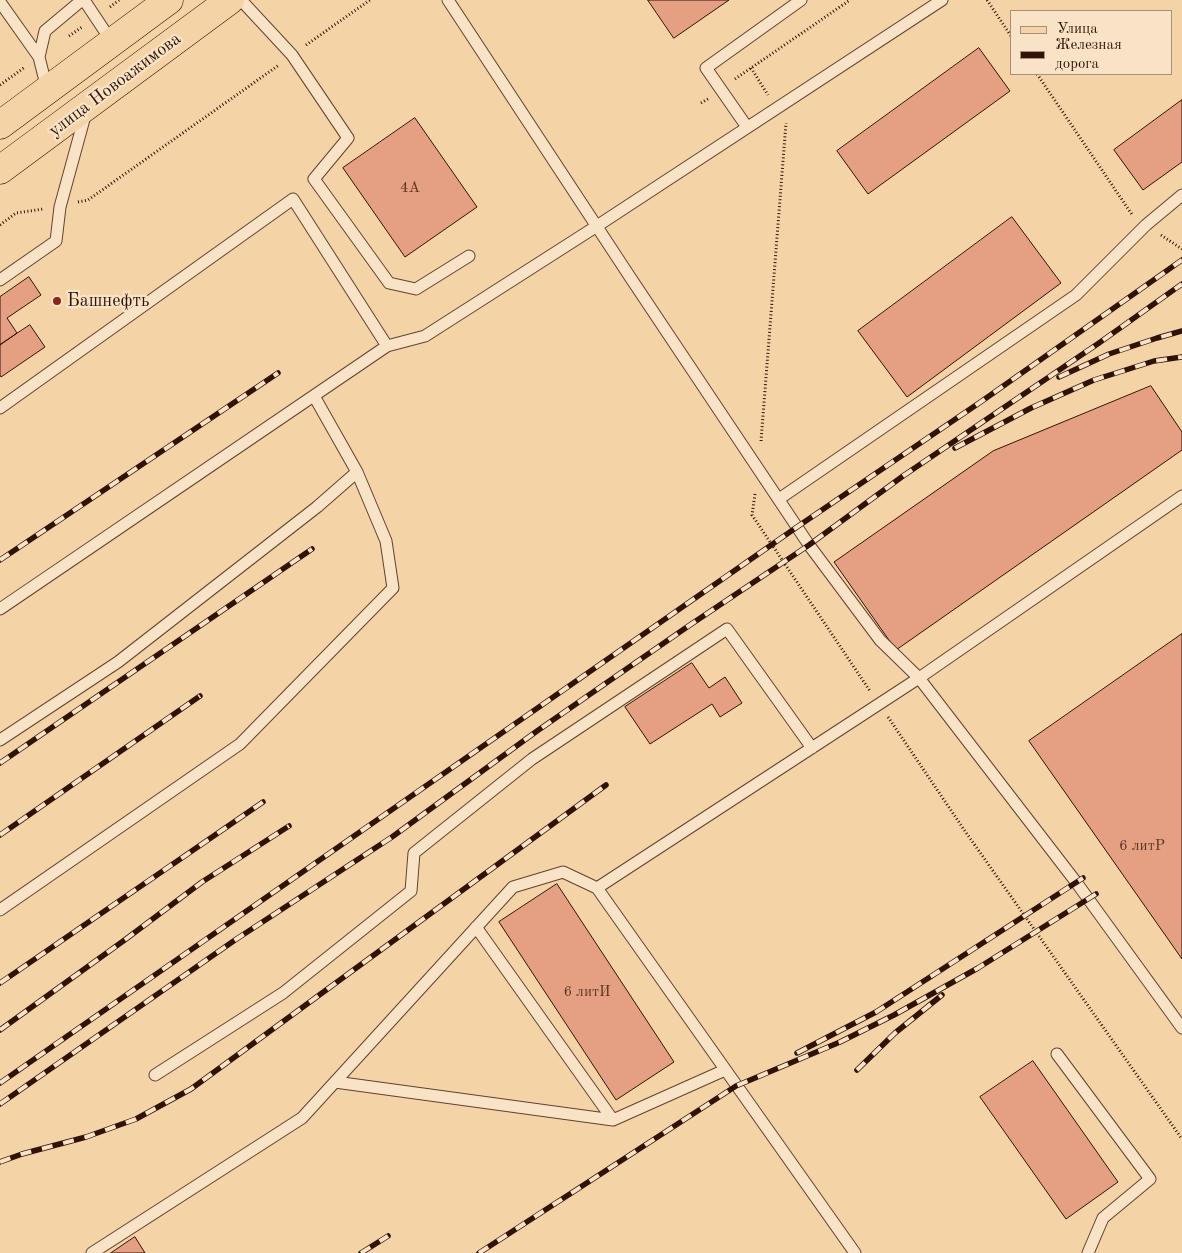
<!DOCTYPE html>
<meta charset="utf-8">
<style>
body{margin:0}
#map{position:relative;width:1182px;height:1253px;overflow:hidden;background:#f4d4a7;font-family:"Old Standard TT",serif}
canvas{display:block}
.legend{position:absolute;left:1010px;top:10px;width:162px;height:65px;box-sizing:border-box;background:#f8e3c6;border:1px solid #a88f79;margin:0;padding:6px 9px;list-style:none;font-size:15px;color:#301206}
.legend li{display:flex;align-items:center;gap:10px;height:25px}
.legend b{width:25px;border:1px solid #a88f79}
</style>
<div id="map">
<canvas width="1182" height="1253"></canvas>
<ul class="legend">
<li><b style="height:6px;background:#f4d4a7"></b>Улица</li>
<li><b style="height:6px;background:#301206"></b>Железная дорога</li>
</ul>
</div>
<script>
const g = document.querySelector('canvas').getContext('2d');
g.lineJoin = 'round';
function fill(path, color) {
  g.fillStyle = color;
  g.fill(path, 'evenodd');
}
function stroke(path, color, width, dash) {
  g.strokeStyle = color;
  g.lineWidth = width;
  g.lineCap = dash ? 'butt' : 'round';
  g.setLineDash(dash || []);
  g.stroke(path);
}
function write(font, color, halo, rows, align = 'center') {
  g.font = font + ' "Old Standard TT",serif';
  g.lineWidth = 4.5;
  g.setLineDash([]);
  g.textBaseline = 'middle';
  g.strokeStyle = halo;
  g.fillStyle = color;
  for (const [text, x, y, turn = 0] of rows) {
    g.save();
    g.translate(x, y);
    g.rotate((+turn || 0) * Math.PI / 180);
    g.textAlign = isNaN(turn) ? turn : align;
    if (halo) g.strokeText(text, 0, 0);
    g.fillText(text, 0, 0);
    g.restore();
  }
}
const building = new Path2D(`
 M648 0H729L674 38Z
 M979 48 1010 91 868 194 837 151Z
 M1182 100V162L1143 190 1114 150Z
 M415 118 477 207 405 257 343 168Z
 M1012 217 1061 283 907 397 858 331Z
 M29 277 41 295 7 318 17 333 0 345V297Z
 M30 325 45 347 1 377 0 375V345Z
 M1151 386 1182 432V450L896 650 834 562 993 451Z
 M1182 634V959L1029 741Z
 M692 663 709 688 725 677 742 703 720 717 712 704 650 744 625 707Z
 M557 884 674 1062 616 1100 499 922Z
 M1033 1061 1118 1182 1066 1219 980 1097Z
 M135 1237 145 1253H111Z`);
fill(building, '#e59f82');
stroke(building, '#301206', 1);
const lane = new Path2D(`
 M84 0 112 42
 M241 0 292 55 348 138 314 179 389 283 416 289 469 256
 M448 0 630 277 809 545 880 640 919 678 1076 882 1182 1028
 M0 2 39 57
 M47 89 39 57 45 31 82 0
 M747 127 706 68 801 0
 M0 280 56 241 60 207 86 112
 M0 408 293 199 387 346 425 336 597 226 942 0
 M779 499 1076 295 1146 225 1182 195
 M0 609 387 346
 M0 740 118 662 317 507 357 472
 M597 888 919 678 1182 496
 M0 910 240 744 393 588 386 541 357 472 314 396
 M476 927 613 1120
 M1057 1054 1150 1179 1103 1218 1088 1253
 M155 1075 283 993 411 891 414 853 532 759 727 629 812 748
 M335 1082 613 1120 725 1070
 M92 1253 302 1118 513 887 563 872 597 888 855 1253`);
const primary = new Path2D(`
 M0 125 169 0
 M0 170 230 0`);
stroke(lane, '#61422e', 13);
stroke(primary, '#301206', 29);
stroke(new Path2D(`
 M987 0 1011 36
 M110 7 119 0
 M69 36 82 27
 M306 45 370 0
 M751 68 768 95
 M1037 74 1133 216
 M735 79 850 0
 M0 85 25 67
 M701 103 708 99
 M78 202 88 200 279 65
 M0 225 16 213 43 209
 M1161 235 1182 249
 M761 441 786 123
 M755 494 752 515 870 691
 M888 717 967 834 1182 1139`), '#301206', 3, [1, 2.5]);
stroke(lane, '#f8e3c6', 11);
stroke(primary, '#f4d4a7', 28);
const rail = new Path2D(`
 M1059 377 1109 354 1157 338 1182 331
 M955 448 1031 408 1094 380 1154 361 1182 357
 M0 560 278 373
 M0 763 312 549
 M0 835 200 696
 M0 983 263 802
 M0 1030 126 939 202 882 289 826
 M797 1053 876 1012 1083 878
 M857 1070 895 1033 942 995
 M0 1083 797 527 982 401 1182 260
 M0 1104 235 940 392 837 537 731 687 627 809 545 903 476 1099 343 1182 284
 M0 1162 22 1154 86 1137 136 1119 191 1089 606 785
 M361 1253 388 1236
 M479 1253 736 1086 840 1042 894 1015 978 968 1096 894`);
stroke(rail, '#301206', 5.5);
stroke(rail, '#f8e3c6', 4, [11]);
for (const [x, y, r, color] of [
 [57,301,5,"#8f2418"]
]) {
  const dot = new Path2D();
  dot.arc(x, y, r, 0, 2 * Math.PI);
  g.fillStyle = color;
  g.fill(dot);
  stroke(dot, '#f8e3c6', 2);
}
write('15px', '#5d3525', null, [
 ["4А",410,188],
 ["6 литР",1142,846],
 ["6 литИ",587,992]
]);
write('18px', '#301206', '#f8e3c6', [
 ["улица Новоажимова",115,85,-37]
]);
write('18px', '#301206', '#f8e3c6', [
 ["Башнефть",67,301]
], 'left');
</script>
